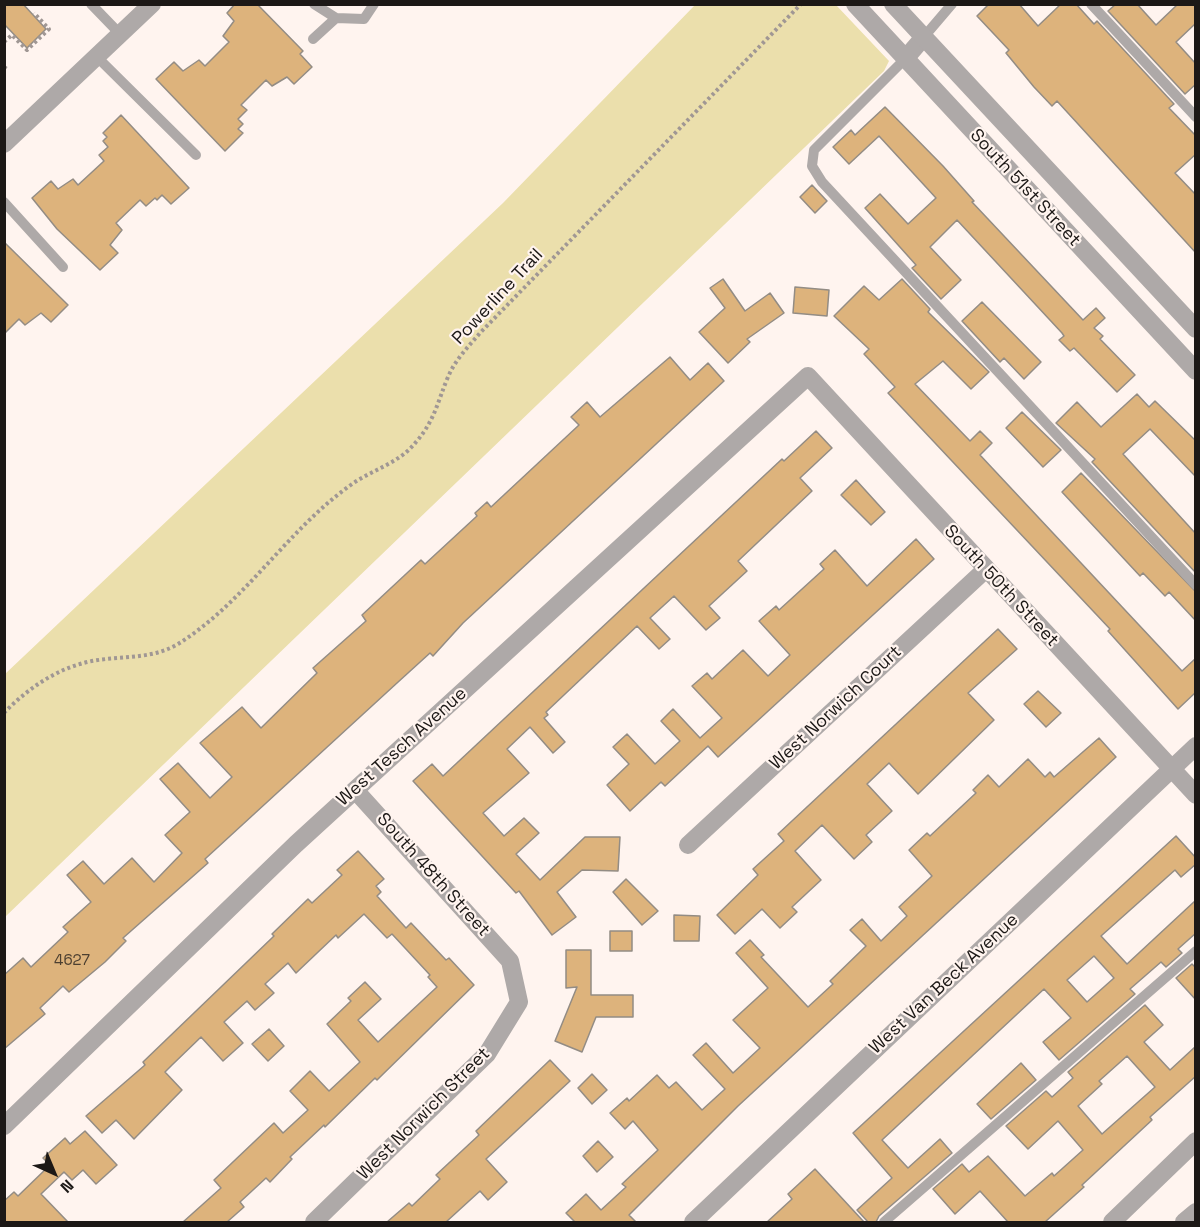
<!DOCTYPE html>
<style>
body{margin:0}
#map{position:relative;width:1200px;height:1227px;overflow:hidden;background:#fff4ef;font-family:"Space Grotesk",sans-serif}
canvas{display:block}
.frame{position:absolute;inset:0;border:6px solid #1c1816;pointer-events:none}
.north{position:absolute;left:24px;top:1143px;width:60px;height:60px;-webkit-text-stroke:4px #fff4ef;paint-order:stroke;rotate:136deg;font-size:16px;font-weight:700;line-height:24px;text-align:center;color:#1c1816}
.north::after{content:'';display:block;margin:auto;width:21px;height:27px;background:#1c1816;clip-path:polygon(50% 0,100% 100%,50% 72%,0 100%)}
</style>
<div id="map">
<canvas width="1200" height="1227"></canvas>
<div class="frame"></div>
<div class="north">N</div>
</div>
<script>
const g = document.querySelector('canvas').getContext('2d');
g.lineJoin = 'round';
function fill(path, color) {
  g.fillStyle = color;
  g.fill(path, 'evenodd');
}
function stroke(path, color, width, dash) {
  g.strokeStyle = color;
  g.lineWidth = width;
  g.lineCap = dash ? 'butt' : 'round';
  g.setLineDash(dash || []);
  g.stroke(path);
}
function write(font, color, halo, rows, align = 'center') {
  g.font = font + ' "Space Grotesk",sans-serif';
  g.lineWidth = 4.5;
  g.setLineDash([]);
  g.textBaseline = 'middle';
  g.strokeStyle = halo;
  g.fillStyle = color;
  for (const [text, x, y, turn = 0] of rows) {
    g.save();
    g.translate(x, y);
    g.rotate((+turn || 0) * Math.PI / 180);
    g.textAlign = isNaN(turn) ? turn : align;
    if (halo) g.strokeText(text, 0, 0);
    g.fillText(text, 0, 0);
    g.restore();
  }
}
fill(new Path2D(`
 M695 5H836L889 61 884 71 5 917V674L503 203Z`), '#ebdfac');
const building = new Path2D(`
 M4 4H23L46 29 27 48 4 24Z
 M235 4H257L303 51 300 54 312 67 294 84 287 77 272 86 266 80 241 105 247 110 238 119 243 124 238 129 243 133 225 151 156 79 174 62 183 71 199 60 205 66 229 42 223 36 234 21 227 13Z
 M989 4H1019L1038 26 1061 4H1076L1094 24 1097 21 1174 104 1169 108 1196 136V154L1175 173 1196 195V253L1057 101 1052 106 1034 87 1006 53 1009 50 977 16Z
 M1116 4H1137L1156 25 1178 4H1196V23L1176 42 1196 64V84L1185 94 1108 11Z
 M885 107 943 166 974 201 972 202 1083 320 1096 308 1105 318 1094 328 1103 336 1100 339 1135 375 1117 392 1074 348 1070 351 1059 340 1064 336 1062 333 957 220 930 247 961 280 941 299 912 268 916 265 865 208 880 194 908 224 936 198 879 136 849 164 833 147 851 130 855 135Z
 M121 115 189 188 171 204 162 195 157 200 155 198 146 206 140 200 116 223 122 230 110 245 118 253 100 270 57 229 32 198 51 181 58 189 73 179 78 185 104 161 99 155 108 147 103 141 107 137 103 133Z
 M812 185 827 201 815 213 800 197Z
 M4 242 68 305 51 322 41 313 25 325 19 319 4 334Z
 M723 279 745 311 770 293 784 313 747 339 750 342 728 363 699 332 725 308 710 288Z
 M902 279 930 309 928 312 989 372 971 389 943 361 915 384 970 441 980 431 992 443 980 455 1182 671 1196 658V692L1178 709 1108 631 1110 629 888 393 895 387 864 354 869 349 834 316 864 286 879 300Z
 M795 287 829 290 827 316 793 313Z
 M982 302 1041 362 1024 379 1004 358 1000 362 962 321Z
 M670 357 690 380 708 363 724 381 463 623 433 656 430 653 397 683 205 859 208 863 123 938 126 941 105 962 69 992 63 986 40 1008 45 1014 4 1049V975L23 958 31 967 68 932 63 927 91 902 67 875 83 861 104 884 132 858 154 882 182 853 165 835 190 812 160 779 178 763 210 798 232 777 200 743 242 707 261 728 317 673 313 668 366 621 362 615 421 560 425 564 477 516 475 513 487 502 491 507 579 425 571 417 587 402 600 417Z
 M1137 394 1149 407 1155 401 1196 441V477L1150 429 1123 454 1196 534V573L1092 462 1095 459 1056 423 1077 402 1101 427Z
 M1022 412 1061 450 1043 467 1006 428Z
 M816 431 832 448 800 478 812 491 738 561 747 571 709 606 720 618 706 630 674 596 650 618 670 639 659 649 637 626 546 712 548 715 544 718 565 742 553 753 530 727 507 749 529 773 483 813 504 836 524 818 539 833 516 854 540 880 585 837H620L618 871 582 870 557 892 576 917 552 935 519 891 516 893 413 781 432 764 443 776 782 459 784 461Z
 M1081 473 1196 592V621L1169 592 1165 596 1143 573 1140 576 1062 492Z
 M856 480 885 512 871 525 841 495Z
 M916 539 934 559 718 757 708 746 665 786 661 782 630 811 607 785 629 764 613 747 627 734 655 764 680 741 661 721 673 709 700 738 722 718 692 686 707 673 712 679 743 650 768 676 790 655 759 621 776 606 779 610 824 569 820 564 835 550 867 586Z
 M998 629 1017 649 968 693 994 720 918 794 889 763 867 784 892 811 866 835 872 842 854 859 822 825 795 851 821 880 792 907 797 912 780 928 762 909 735 934 717 915 758 875 753 869 784 841 778 834Z
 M1038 691 1061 713 1046 727 1024 704Z
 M1099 738 1116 757 738 1106 629 1215 636 1222H575L566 1213 586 1194 601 1210 626 1187 622 1184 658 1150 633 1121 625 1129 610 1113 627 1098 629 1101 657 1075 669 1088 676 1082 702 1110 725 1089 693 1055 706 1043 733 1073 760 1048 733 1020 768 988 736 953 750 940 764 955 761 957 808 1007 833 984 830 981 866 946 850 930 862 919 881 941 907 916 899 907 932 876 909 850 927 833 930 836 976 793 973 790 988 775 999 787 1028 759 1045 777 1050 772 1054 777Z
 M1176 836 1196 858V864L1181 877 1175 870 1101 936 1127 964 1196 900V933L1178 949 1182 953 1166 967 1161 962 1130 989 1135 994 1059 1060 1043 1042 1071 1018 1044 989 882 1140 908 1168 940 1139 952 1153 879 1216 876 1222H868L857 1210 892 1178 853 1133ZM1094 956 1114 978 1087 1002 1067 980Z
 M358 851 384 879 376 886 381 892 377 896 406 928 411 923 446 960 449 958 474 985 377 1080 375 1078 325 1127 324 1125 290 1157 292 1159 270 1182 266 1178 240 1202 244 1207 227 1222H183L221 1188 214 1180 274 1123 283 1133 308 1110 290 1091 310 1071 329 1091 360 1062 327 1024 351 1001 348 998 365 982 381 999 358 1020 378 1042 437 987 428 977 430 975 392 934 387 938 364 914 338 938 336 935 296 973 288 963 265 984 274 993 255 1010 247 1001 224 1022 243 1043 223 1061 201 1037 172 1065 165 1072 182 1090 134 1139 116 1120 102 1133 86 1116 145 1065 143 1062 274 936 272 934 308 899 312 903 342 875 337 870Z
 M626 879 658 911 642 925 613 892Z
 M674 915 700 916 699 941H674Z
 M610 931H632V951H610Z
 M566 950H591V995H633V1017H596L582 1052 555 1041 577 987 566 988Z
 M1192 964 1196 968V1000L1176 978Z
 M1145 1005 1163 1025 1144 1042 1170 1070 1196 1046V1076L1150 1117 1152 1120 1082 1185 1084 1187 1045 1222H1008L980 1191 955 1214 933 1189 962 1164 969 1172 988 1156 1025 1196 1052 1173 1054 1176 1083 1150 1058 1121 1028 1149 1006 1126 1046 1091 1052 1097 1073 1078 1068 1072ZM1127 1056 1155 1087 1102 1134 1078 1106 1102 1084 1099 1081Z
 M269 1029 284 1046 268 1061 252 1044Z
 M550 1060 570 1081 486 1159 507 1182 488 1200 480 1191 446 1222H387L409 1203 412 1206 440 1179 436 1175 479 1135 476 1131Z
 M1021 1063 1036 1080 991 1119 977 1104Z
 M592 1074 607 1090 592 1104 578 1088Z
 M85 1131 117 1165 96 1184 83 1170 72 1180 64 1172 41 1194 68 1222H4V1201L14 1192 18 1196 50 1165 43 1158 65 1138 70 1144Z
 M598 1141 613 1157 597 1172 583 1156Z
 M815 1169 864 1222H767L792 1199 788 1194Z`);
fill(building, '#ddb37c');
stroke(building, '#938c84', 1.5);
stroke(new Path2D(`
 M4 42 12 35 27 50 49 29 34 13
 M4 67 7 69 4 71
 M4 713C25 691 52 672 80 664 112 654 148 662 178 644 244 603 286 532 348 487 370 470 399 464 416 442 435 420 437 403 448 377 455 360 468 347 480 333L801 4`), '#a09794', 4, [3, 3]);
stroke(new Path2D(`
 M91 4 121 35
 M314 4 336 18 364 19 374 4
 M1091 4 1196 117
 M923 38 952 4
 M313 39 336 18
 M97 57 196 155
 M905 59 814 150 812 166 822 182 1196 585
 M4 202 63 267
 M884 1222 1196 951`), '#aea9a8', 10);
stroke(new Path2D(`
 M905 59 923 38
 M4 144 152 4
 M688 845 985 570
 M4 1126 296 844 808 376 1196 795
 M314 1222 487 1054 519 1002 510 961 355 790
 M693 1222 1196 746`), '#aea9a8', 18);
stroke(new Path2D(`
 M855 4 1196 371
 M893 4 1196 329
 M1112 1222 1196 1141
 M1184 1222 1196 1212`), '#aea9a8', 18);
write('15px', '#4c3f30', null, [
 ["4627",72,961]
]);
write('18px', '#1c1816', '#fff4ef', [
 ["South 51st Street",1025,188,47],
 ["Powerline Trail",498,297,-47],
 ["South 50th Street",1001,586,47],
 ["West Norwich Court",836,708,-43],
 ["West Tesch Avenue",402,747,-42],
 ["South 48th Street",433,875,48],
 ["West Van Beck Avenue",944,984,-43],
 ["West Norwich Street",424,1114,-45]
]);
</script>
